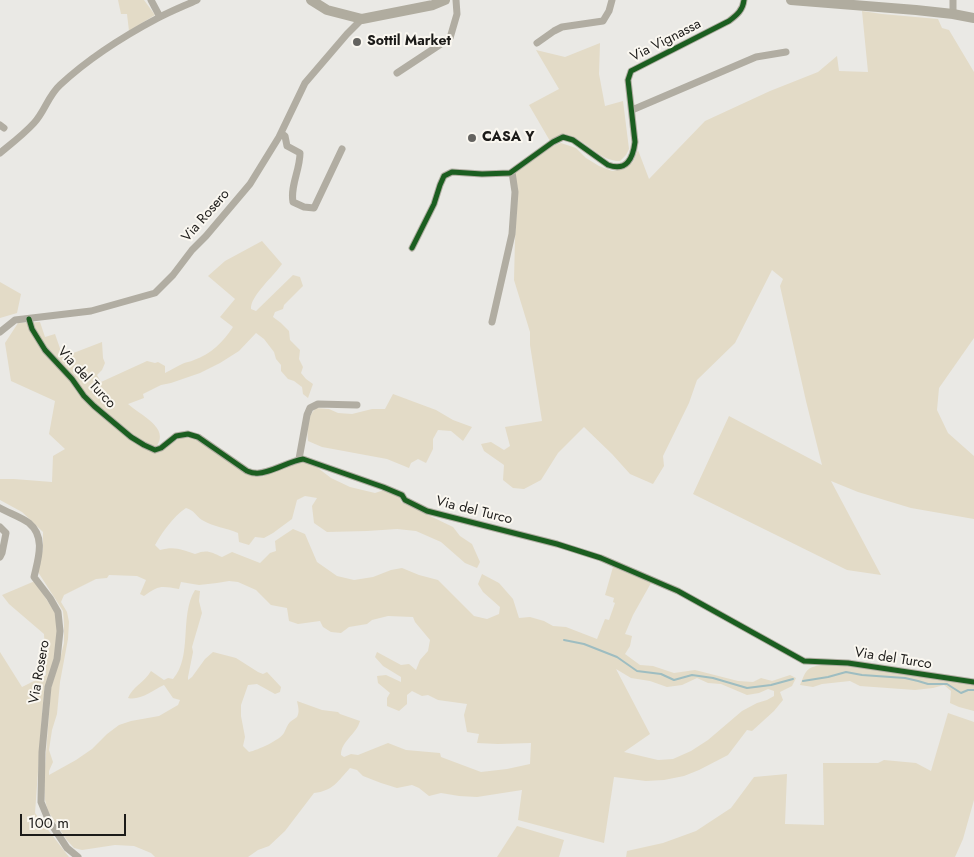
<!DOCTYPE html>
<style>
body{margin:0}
#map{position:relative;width:974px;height:857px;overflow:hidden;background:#eae9e5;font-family:Jost,sans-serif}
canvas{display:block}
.scale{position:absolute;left:20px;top:814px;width:106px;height:22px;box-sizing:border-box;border:2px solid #1c1b19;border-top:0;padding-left:6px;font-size:15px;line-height:18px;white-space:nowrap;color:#1c1b19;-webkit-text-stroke:4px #faf7f0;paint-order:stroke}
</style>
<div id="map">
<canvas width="974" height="857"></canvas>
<div class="scale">100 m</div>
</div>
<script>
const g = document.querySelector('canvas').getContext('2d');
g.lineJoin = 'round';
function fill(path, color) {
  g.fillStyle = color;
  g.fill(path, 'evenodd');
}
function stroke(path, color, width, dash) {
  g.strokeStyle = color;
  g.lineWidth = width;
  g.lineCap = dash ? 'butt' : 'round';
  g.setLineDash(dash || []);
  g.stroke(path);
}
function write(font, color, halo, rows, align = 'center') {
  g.font = font + ' Jost,sans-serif';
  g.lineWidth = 4;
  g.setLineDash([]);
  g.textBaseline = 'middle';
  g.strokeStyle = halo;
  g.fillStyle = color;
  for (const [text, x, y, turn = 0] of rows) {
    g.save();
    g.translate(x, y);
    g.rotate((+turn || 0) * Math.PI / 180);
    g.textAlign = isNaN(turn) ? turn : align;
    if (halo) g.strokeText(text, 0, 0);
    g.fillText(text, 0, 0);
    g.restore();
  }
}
fill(new Path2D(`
 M118 0H144L155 15 129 31 127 14H121Z
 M862 11 882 14 938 19 942 28 949 30 974 72V338L939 388 937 410 948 433 974 456V519L911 508 858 492 831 481 881 575 847 570 693 494 729 416 822 465 806 401 780 286 783 279 772 270 735 343 697 380 689 403 663 456 664 466 653 484 630 474 612 454 584 427 558 453 541 480 524 489 513 488 503 480 504 465 484 451 481 444 491 442 504 450 510 446 505 427 542 421 530 345V332L514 280 515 239 518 190 514 172 553 146 561 143 576 148 586 158 599 166 612 171 625 169 633 162 638 150 649 179 705 121 770 91 818 72 837 56 839 71 868 72Z
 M600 43 599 74 605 106 623 101 629 149 626 155 620 161C617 161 615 161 612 160 597 157 578 133 564 135 559 135 554 139 550 141L529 105 559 89 536 50 565 57Z
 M262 241 282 264C274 276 250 296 251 309L256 311 293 275 300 277 303 286 284 305 283 309 275 312 273 317 281 323 289 331 290 340 300 350 299 359 303 367 301 373 306 379 313 384 308 398 303 394 302 387 294 381 288 379 281 371V365L276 359 274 352 264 339 256 333 239 351 220 363 200 373 171 383 161 385 143 394 144 398 128 404C140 415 171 428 156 447L144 443 101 409 69 378C78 400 98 413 118 426 131 435 144 444 156 453L180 438H193L219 453 245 473 252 476 262 477 278 469 302 461 314 465 331 478 350 487 375 493 384 490 400 496 401 502 453 527 460 536 472 544 480 562 477 568 465 563 441 542 416 531 397 529 367 531 327 532 314 523 312 506 317 498 305 496 297 500 292 519 273 533 264 538 255 537 249 545 239 542 238 533C227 528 213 527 202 520 196 516 194 510 186 508 173 517 163 531 155 545L160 550C176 546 181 550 195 554 207 549 211 552 222 557L232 552 260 563 270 553 276 551 275 541 293 529 305 534 317 562 337 576 354 580 373 577 391 570 402 568 419 575 438 580 474 616 487 619 499 614 500 607 483 592 478 584 482 574 499 583 513 599 519 618 530 617 544 621 553 626 566 627 597 639 605 619 609 620 615 603 613 602 614 598 605 595 613 567 651 583 633 615 625 634 632 636 630 646 625 654 640 665 653 666 674 673 695 670 738 681 753 682 761 678 772 681 790 675 796 678 792 686 780 692 783 700 774 711 752 731 747 730 728 755 699 770 684 776 664 780 646 781 614 777 604 843 518 820 522 790 477 797 459 796 441 793 429 796 419 788 412 785 397 788 381 783 363 776 357 770 350 768C338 781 333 791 314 793L285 831 269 846 258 850 248 857H155L151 853 134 846 115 845 82 850 74 848 66 839 48 811 45 800 44 780 51 688 60 659 64 643V623L63 611 38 572 39 560 43 550V532L22 512 0 500V479H14L52 482 53 456 65 449 49 434 55 401 11 381 5 343 18 323 40 322 45 337 55 334 63 357 102 342 103 358 105 363 102 370 97 375 101 382 147 361 155 363 158 362 165 366V373C171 370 176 367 182 364 186 362 190 362 194 360 211 354 223 342 233 327L220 317 235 299 208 276 225 261ZM109 575 137 576 146 580 140 594 144 596C159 585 161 586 179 589L181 582 199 585 217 583 229 581 238 582 256 590 271 605 287 608 289 621 298 624 320 621 323 627 331 632 341 633 349 627 367 624 372 620 388 616 413 617 415 622 430 640 428 651 420 660 416 670 409 664 401 665 377 652 375 657 383 666 401 677V682L386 675 377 676 378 683 390 693 387 698V706L399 711 407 704V695L412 691 422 696 428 695 438 700 467 704 464 715 467 732 479 734 477 743 498 744 531 743 530 764 507 769 481 772 441 757 440 753 406 750 388 743 358 755 351 754 344 757 341 755C341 741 356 735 360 721L340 714 338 712 322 710 297 701C298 706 300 712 297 717 295 719 292 720 290 722 287 725 286 729 284 733 280 740 258 750 249 752L243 746 245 737 241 716V705L248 685 257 684 275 694 280 692 281 687 267 672 263 674 258 672 236 658 213 652 205 659 192 677 188 680V677L193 652 192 647 202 613 199 601 200 591 195 590C179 616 193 656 173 679L168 678 164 680 151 671C145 682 132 687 128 698 140 701 153 690 164 685L173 698 180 700 178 705 159 716 131 721 119 725 107 734 92 749 76 760 49 775V771L53 762 49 750 52 730 57 714 60 682 68 639 69 622 67 612 61 602 64 595 96 579 107 578ZM616 669 631 678 650 681 667 687 682 685 697 678 708 683 721 684 747 695 759 693 768 689 774 691V696L767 700 757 703 742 711 708 740 691 751 673 759 658 760 624 752 650 734Z
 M0 282 21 294 17 313 0 318Z
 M393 394 436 410 453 420 472 427 463 441 451 431 438 430 433 439V449L426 463 418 459 411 463 409 468 387 459 322 447 308 441C307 428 306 418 316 408L329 409 338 413 352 414 372 409H385Z
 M35 581 55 613 59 631 55 659 45 686 43 703 35 813 69 857H0V652L22 687 46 675 44 634 9 604 2 595Z
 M822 665H838L974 685V711L959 707 950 703 951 691 944 685 933 688 915 690 860 686 850 681 822 684 813 687 800 685C806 671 806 667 822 665Z
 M948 713 974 722V800L963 839 955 857H626L627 851 663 843 696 831 731 808 754 777 787 774 785 824 824 825 823 763H878L884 760 916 763 931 771Z
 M517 826 564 840 559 857H497Z`), '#e3dbc7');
stroke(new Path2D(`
 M564 640 584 644 617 657 637 671 661 674 674 680 692 675 713 678 747 688 771 685 793 679
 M803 681 828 677 846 672 862 675 905 678 918 681 928 684H947L961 693 968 690H974`), '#9ebdc1', 2);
stroke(new Path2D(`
 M151 0 160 17
 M953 14V0
 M537 43 554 31 562 27 603 21 609 11 612 0
 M397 73 450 38 457 14 456 0
 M632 110 756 57 786 52
 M0 125 4 128
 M281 133 285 136 287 146 300 153C300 170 290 186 293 202L304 207 314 208 342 149
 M0 153C11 144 24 134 34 123 45 111 48 96 60 85 89 58 124 36 158 18 171 11 184 6 197 0
 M412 248 434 204 440 185 444 176 452 172 482 174 510 173 553 142 563 137 573 140 608 165C627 172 633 158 635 142L628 80 631 71 729 21C737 15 743 10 744 0
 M29 319 32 329 45 350 72 379 84 396 94 406 131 437 144 445 155 450 161 448 176 436 188 434 198 437 247 471C250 472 252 473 255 473 267 475 289 461 303 459L383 487 402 495 405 500 427 511 557 544 601 558 678 591 804 661 848 663 974 682
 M492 322 512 234 515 192 512 172
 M0 332 15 320 91 311 155 293 173 275 192 250 206 236 250 184 279 137 305 83 347 34 362 19
 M299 459 307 415 310 408 318 404 357 405
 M0 508C9 513 21 517 29 523 46 537 38 559 34 577L50 598 58 612 60 631 57 659 48 687 42 752 41 802 48 819 67 848 78 857
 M0 527 6 533 2 553 0 557`), '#b1ada2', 7);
stroke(new Path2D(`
 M311 0 327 10 362 19 433 5 445 0
 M791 0 916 10 953 14 974 18`), '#b0ac9f', 10);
stroke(new Path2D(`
 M412 248 434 204 440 185 444 176 452 172 482 174 510 173 553 142 563 137 573 140 608 165C627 172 633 158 635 142L628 80 631 71 729 21C737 15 743 10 744 0
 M29 319 32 329 45 350 72 379 84 396 94 406 131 437 144 445 155 450 161 448 176 436 188 434 198 437 247 471C250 472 252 473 255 473 267 475 289 461 303 459L383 487 402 495 405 500 427 511 557 544 601 558 678 591 804 661 848 663 974 682`), '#1b5e20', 5);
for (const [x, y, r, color] of [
 [357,42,5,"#646360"],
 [472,138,5,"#646360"]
]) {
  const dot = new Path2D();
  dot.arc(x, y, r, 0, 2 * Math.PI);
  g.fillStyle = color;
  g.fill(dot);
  stroke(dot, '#faf7f0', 2);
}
write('14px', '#1c1b19', '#faf7f0', [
 ["Via Vignassa",666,41,-27],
 ["Via Rosero",206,216,-49],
 ["Via del Turco",86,378,47],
 ["Via del Turco",474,511,14],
 ["Via del Turco",893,659,9],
 ["Via Rosero",40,672,-80]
]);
write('bold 14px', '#1c1b19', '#faf7f0', [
 ["Sottil Market",367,42],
 ["CASA Y",482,138]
], 'left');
</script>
